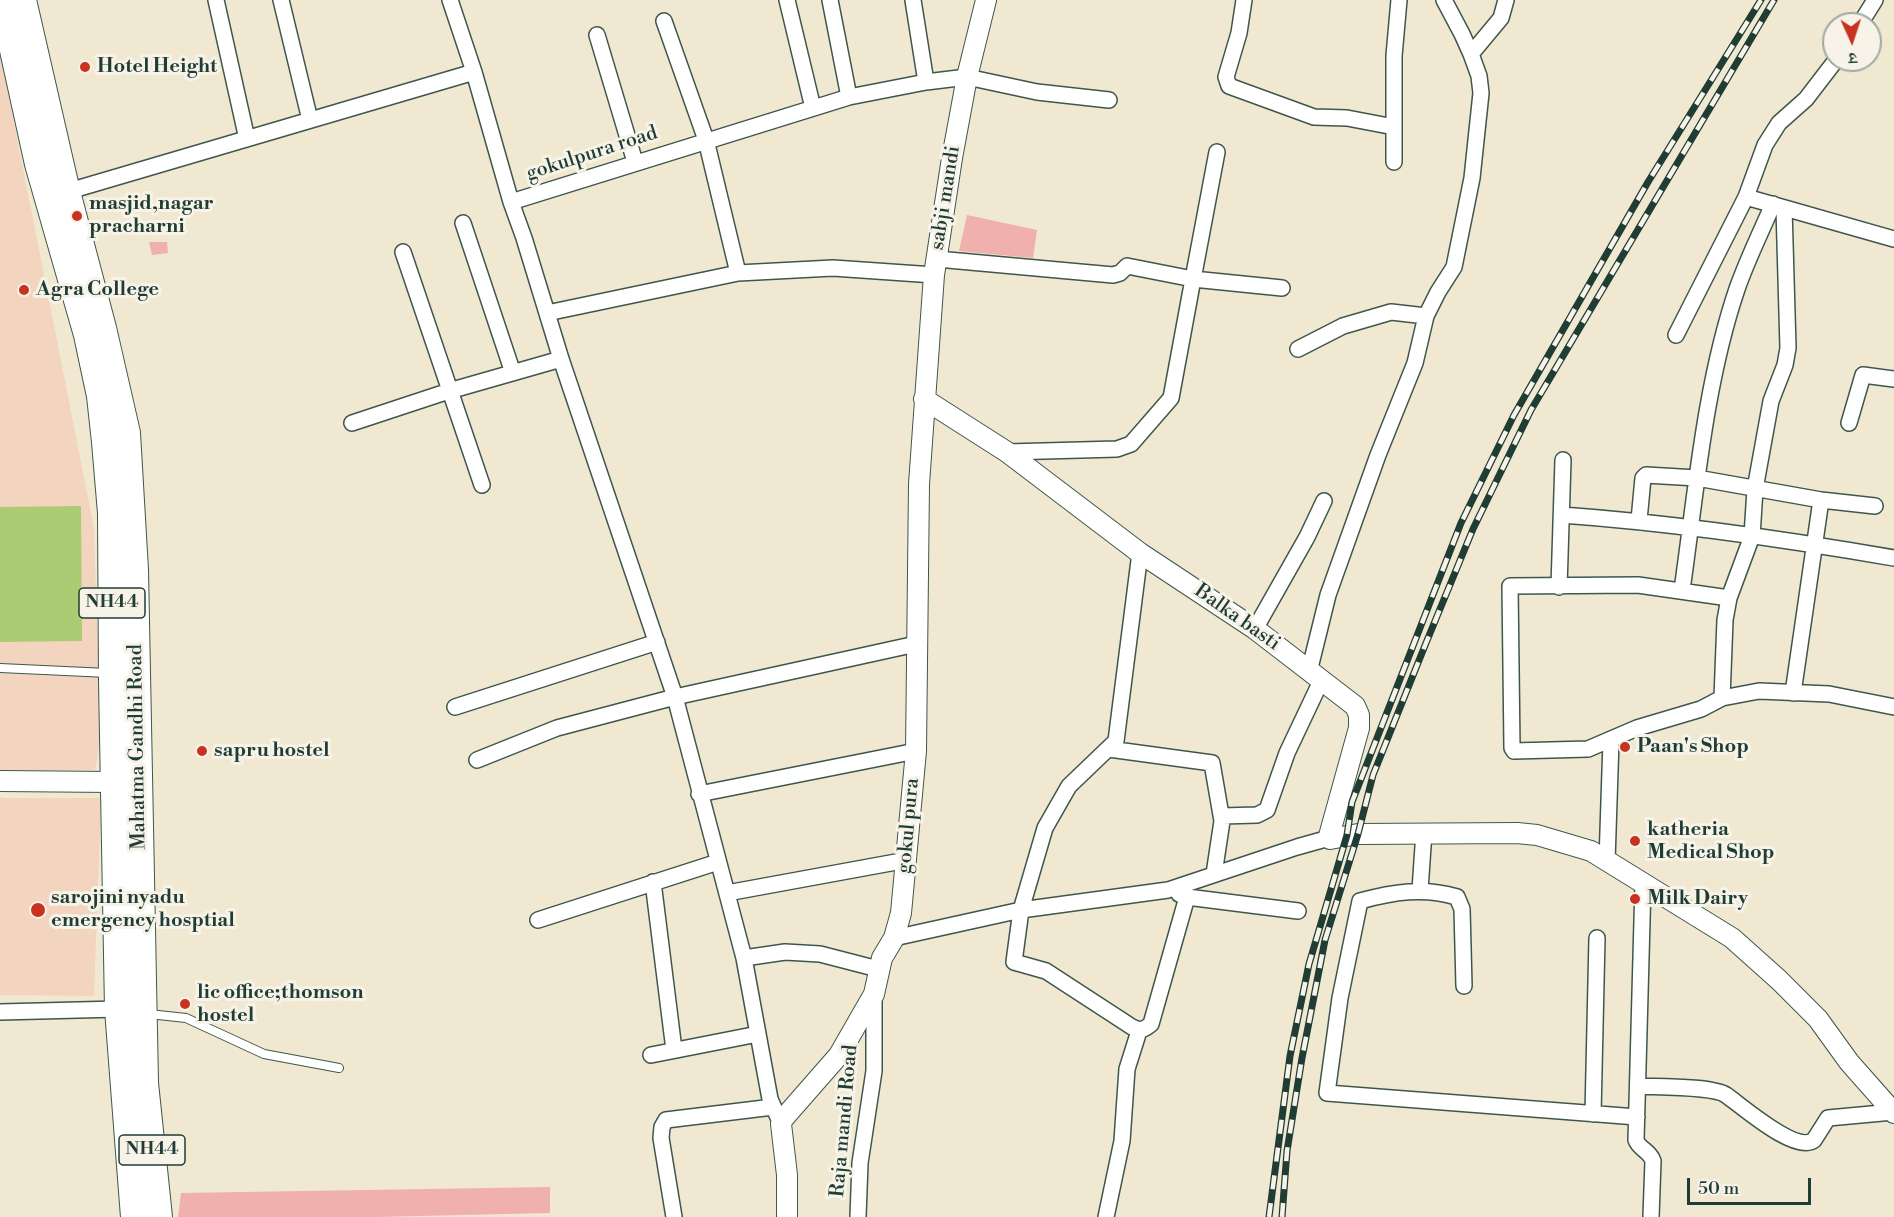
<!DOCTYPE html>
<meta charset="utf-8">
<style>
body{margin:0}
#map{position:relative;width:1894px;height:1217px;overflow:hidden;background:#f0e8d0;font-family:"Libre Bodoni","Noto Serif Devanagari",serif}
canvas{display:block}
.north{position:absolute;left:1822px;top:12px;width:60px;height:60px;box-sizing:border-box;background:#f7f3e8;border:2px solid #a1aaa0;border-radius:50%;rotate:177deg;font-size:16px;font-weight:700;line-height:24px;text-align:center;color:#1f3d34}
.north::after{content:'';display:block;margin:auto;width:21px;height:27px;background:#c8321e;clip-path:polygon(50% 0,100% 100%,50% 72%,0 100%)}
.scale{position:absolute;left:1687px;top:1178px;width:124px;height:27px;box-sizing:border-box;border:3px solid #1f3d34;border-top:0;padding-left:8px;font-size:18px;line-height:21px;white-space:nowrap;color:#1f3d34;-webkit-text-stroke:4px #f7f3e8;paint-order:stroke}
</style>
<div id="map">
<canvas width="1894" height="1217"></canvas>
<div class="north">उ</div>
<div class="scale">50 m</div>
</div>
<script>
const g = document.querySelector('canvas').getContext('2d');
g.lineJoin = 'round';
function fill(path, color) {
  g.fillStyle = color;
  g.fill(path, 'evenodd');
}
function stroke(path, color, width, dash) {
  g.strokeStyle = color;
  g.lineWidth = width;
  g.lineCap = dash ? 'butt' : 'round';
  g.setLineDash(dash || []);
  g.stroke(path);
}
function write(font, color, halo, rows, align = 'center') {
  g.font = font + ' "Libre Bodoni",serif';
  g.lineWidth = 6;
  g.setLineDash([]);
  g.textBaseline = 'middle';
  g.strokeStyle = halo;
  g.fillStyle = color;
  for (const [text, x, y, turn = 0] of rows) {
    g.save();
    g.translate(x, y);
    g.rotate((+turn || 0) * Math.PI / 180);
    g.textAlign = isNaN(turn) ? turn : align;
    if (halo) g.strokeText(text, 0, 0);
    g.fillText(text, 0, 0);
    g.restore();
  }
}
fill(new Path2D(`
 M0 52 94 528 101 738 95 770H0Z
 M0 798H101L94 996 0 995Z`), '#f3d4bf');
fill(new Path2D(`
 M81 506 82 641 0 642V507Z`), '#adcb72');
fill(new Path2D(`
 M967 215 1037 230 1033 258 959 251Z
 M149 242H167L168 253 152 255Z
 M550 1187V1213L378 1217H178L181 1193Z`), '#f0b0ad');
const service = new Path2D(`
 M0 668 108 673
 M149 1014 186 1018 264 1054 339 1068`);
const minor = new Path2D(`
 M216 0 247 139
 M281 0 310 120
 M450 0 474 72 511 202 524 238 561 359 675 697 744 958 770 1099 781 1124
 M787 0 813 108
 M830 0 849 97
 M913 0 926 82
 M1244 0 1239 33 1226 77 1229 86 1314 117 1347 118 1394 127
 M664 21 706 140 738 273
 M1860 24 1875 0
 M597 35 635 162
 M1471 54 1501 18 1506 0
 M1217 152 1193 279 1282 288
 M1394 162V56L1399 0
 M59 194 474 72
 M1746 197 1894 239
 M511 202 849 97 926 82 967 77 1037 92 1109 100
 M1784 208 1788 348 1785 365 1771 401 1755 489 1752 536 1729 598 1638 585 1510 586 1512 748 1514 751 1588 749 1637 728 1701 709 1722 698 1759 691 1829 694 1894 707
 M463 223 513 373
 M403 252 482 485
 M937 259 1113 275 1120 273 1127 266 1193 279 1171 398 1131 444 1117 449 1007 452
 M547 313 738 273 833 268 934 275
 M1676 335 1746 197 1765 145 1779 123 1806 99 1836 60
 M1298 349 1343 326 1391 312 1426 316
 M352 423 449 391 561 359
 M1849 423 1863 375 1894 379
 M1562 515C1673 523 1784 539 1894 558
 M1639 520 1643 478 1646 475 1697 478 1821 500 1875 506
 M1140 553 1116 741 1069 786 1045 828 1021 910 1014 962 1046 971 1132 1027C1140 1031 1144 1030 1151 1024L1187 897
 M1559 587 1563 460
 M1682 590C1696 492 1705 383 1737 289 1747 260 1761 232 1773 204
 M1255 629 1307 537 1324 501
 M1309 672 1328 595 1378 455 1415 363 1426 316 1438 292 1454 267 1472 178 1481 93 1479 76 1471 54 1462 34 1444 0
 M1793 693 1821 500
 M1722 698 1725 620 1729 598
 M455 707 657 642
 M1109 749 1212 763 1222 821 1214 874
 M477 760 557 728 675 697 916 644
 M699 794 916 751
 M1222 816 1257 815 1267 810 1287 753 1321 681
 M1607 861 1611 741
 M653 882 674 1050
 M1643 884 1636 1140C1639 1149 1650 1151 1653 1161L1651 1217
 M1420 890 1424 832
 M727 893 907 860
 M1179 894 1187 897 1298 911
 M538 920 718 862
 M894 938 1021 910 1168 890 1297 847 1329 838
 M744 958 785 952 820 954 878 969
 M1464 986 1462 909 1457 897C1423 887 1393 892 1360 901L1340 998 1327 1093 1637 1117
 M0 1012 118 1009
 M651 1055 758 1034
 M1638 1086C1657 1087 1713 1086 1726 1095 1742 1106 1796 1154 1814 1140L1828 1118 1893 1112
 M1593 1114 1597 938
 M674 1217 661 1138 662 1127 666 1120 773 1107
 M858 1217 860 1163 874 1071V994
 M1106 1217 1122 1141 1127 1069 1139 1031`);
const tertiary = new Path2D(`
 M924 399 1007 452 1140 553 1255 629 1355 706 1359 715V728L1329 836 1330 839 1358 834 1517 833 1537 835 1591 851 1732 938 1779 980 1818 1019 1849 1062 1894 1113
 M0 781 114 782
 M787 1217V1175L781 1124 783 1119 839 1055 874 994 882 958 894 938 901 913 916 751 919 484 934 275 952 158 967 77 986 0`);
const trunk = new Path2D(`
 M2 0 38 164 87 335 100 396 105 442 111 513 112 681 118 1009 134 1217
 M23 0 67 192 103 328 127 433 135 570 145 1083 159 1217`);
stroke(service, '#3e574b', 10);
stroke(minor, '#3e574b', 18);
stroke(tertiary, '#3e574b', 22);
stroke(trunk, '#3e574b', 28);
stroke(service, '#fff', 8);
stroke(minor, '#fff', 15);
stroke(tertiary, '#fff', 20);
stroke(trunk, '#fff', 26);
const rail = new Path2D(`
 M1269 1217 1290 1056 1309 964 1347 835 1352 802 1461 523 1514 415 1648 182 1761 0
 M1282 1217 1287 1151 1302 1058 1325 940 1358 834 1373 775 1426 643 1473 529 1531 410 1774 0`);
stroke(rail, '#1f3d34', 7);
stroke(rail, '#f7f3e8', 4.5, [14]);
for (const [x, y, r, color] of [
 [85,67,6,"#c8321e"],
 [77,216,6,"#c8321e"],
 [24,290,6,"#c8321e"],
 [1625,747,6,"#c8321e"],
 [202,751,6,"#c8321e"],
 [1635,841,6,"#c8321e"],
 [1635,899,6,"#c8321e"],
 [38,910,8,"#c8321e"],
 [185,1004,6,"#c8321e"]
]) {
  const dot = new Path2D();
  dot.arc(x, y, r, 0, 2 * Math.PI);
  g.fillStyle = color;
  g.fill(dot);
  stroke(dot, '#f7f3e8', 2);
}
for (const [x, y, w] of [
 [112,603,66],
 [152,1150,66]
]) {
  const box = new Path2D();
  box.roundRect(x - w / 2, y - 15, w, 30, 4.5);
  g.fillStyle = '#f7f3e8';
  g.fill(box);
  stroke(box, '#1f3d34', 1.5);
}
write('bold 18px', '#1f3d34', null, [
 ["NH44",112,603],
 ["NH44",152,1150]
]);
write('bold 20px', '#1f3d34', '#f7f3e8', [
 ["Hotel Height",97,67],
 ["masjid,nagar",89,204],
 ["pracharni",89,227],
 ["Agra College",36,290],
 ["Paan's Shop",1637,747],
 ["sapru hostel",214,751],
 ["katheria",1647,830],
 ["Medical Shop",1647,853],
 ["sarojini nyadu",51,898],
 ["emergency hosptial",51,921],
 ["Milk Dairy",1647,899],
 ["lic office;thomson",197,993],
 ["hostel",197,1016]
], 'left');
write('20px', '#1f3d34', '#f7f3e8', [
 ["gokulpura road",592,154,-18],
 ["sabji mandi",946,198,-81],
 ["Balka basti",1237,618,35],
 ["Mahatma Gandhi Road",138,747,-91],
 ["gokul pura",909,826,-85],
 ["Raja mandi Road",845,1121,-85]
]);
</script>
